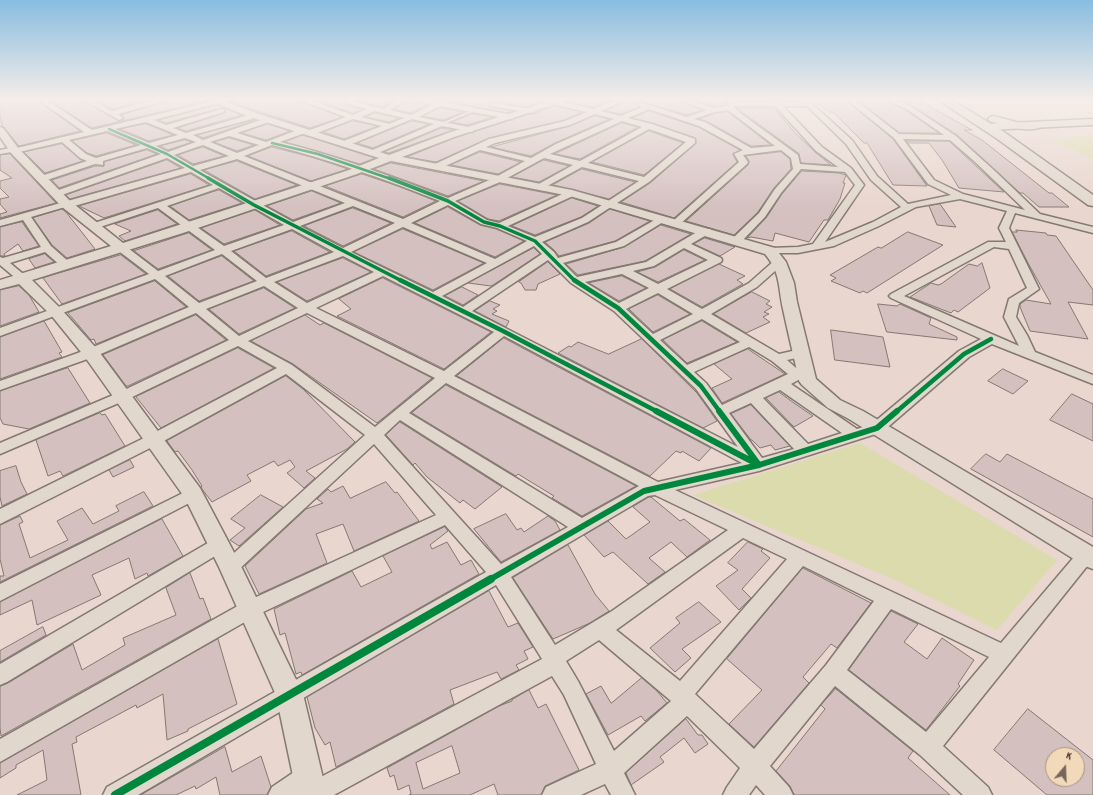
<!DOCTYPE html>
<style>
body{margin:0}
#map{position:relative;width:1093px;height:795px;overflow:hidden;background:#e9d6ce;font-family:Dekko,sans-serif}
canvas{display:block}
.north{position:absolute;left:1045px;top:747px;width:40px;height:40px;box-sizing:border-box;background:#f2d9ba;border:1px solid #a9937c;border-radius:50%;rotate:19deg;font-size:11px;font-weight:700;line-height:16px;text-align:center;color:#3b2a1e}
.north::after{content:'';display:block;margin:auto;width:14px;height:18px;background:#78665c;clip-path:polygon(50% 0,100% 100%,50% 72%,0 100%)}
</style>
<div id="map">
<canvas width="1093" height="795"></canvas>
<div class="north">K</div>
</div>
<script>
const g = document.querySelector('canvas').getContext('2d');
g.lineJoin = 'round';
function fill(path, color) {
  g.fillStyle = color;
  g.fill(path, 'evenodd');
}
function stroke(path, color, width, dash) {
  g.strokeStyle = color;
  g.lineWidth = width;
  g.lineCap = dash ? 'butt' : 'round';
  g.setLineDash(dash || []);
  g.stroke(path);
}
fill(new Path2D(`
 M1093 135V159L1052 140Z
 M860 443 1057 560 997 630 891 578 693 495Z`), '#dcdbad');
const building = new Path2D(`
 M0 99H36L80 131 19 146 2 125 0 118Z
 M48 99H81L120 121 124 119 121 115 172 99H205L207 101 92 128Z
 M95 99H151L112 109Z
 M235 99H295L342 117 310 128 230 102Z
 M313 99H348L346 105 362 109 353 113Z
 M360 99H396L383 107 358 101Z
 M454 99H530L540 103 527 107 493 102 490 104 491 107 513 111 508 113 451 102Z
 M572 99H613L594 107 567 102Z
 M629 99H675L702 110 687 115 640 101 636 104 639 107 621 114 606 111Z
 M693 99H727L726 105 714 106Z
 M811 99H845L893 139 927 186 893 185 867 143H864L833 112H830Z
 M857 99H884L907 111 939 133H900Z
 M899 99H916L972 130H964L982 140 1049 193H1052L1069 207H1039L1023 193H1020L957 135 911 105Z
 M409 100H410L428 105 411 113 394 109Z
 M217 105 242 115 186 131 178 128 224 113 226 110 222 108 166 123 159 120Z
 M554 106 582 112 565 120 489 138 436 162 407 157 454 138 529 114H533Z
 M440 108 463 112 443 120 423 116Z
 M737 108H774L795 133 815 152 831 165 801 163 799 154Z
 M649 111 698 127 740 150 733 154 737 162 674 218 621 202 650 183 696 143 695 138 652 123 633 118Z
 M728 112 771 145 751 146 706 121 699 119 715 113Z
 M375 113 399 118 389 122 366 117Z
 M472 114 493 117 467 125 452 122Z
 M595 116 609 119 555 143 531 156 491 147 570 126Z
 M252 120H255L203 138 197 135Z
 M353 121 377 126 344 139 323 132Z
 M412 121 429 124 373 148 357 143Z
 M622 123 638 127 580 159 555 154Z
 M146 124 173 135 149 141 120 129Z
 M268 124 290 131 266 140 242 133Z
 M442 128 453 130 389 153 384 152Z
 M649 131 683 143 644 175 592 162Z
 M107 133 136 145 96 156 87 153 72 141Z
 M303 135 306 136 375 158 360 164 285 142Z
 M229 138 254 145 237 151 214 142Z
 M185 140 192 142 168 150 160 146Z
 M906 141H949L1004 192 959 188 942 160 929 143H908Z
 M62 144 83 161 45 173 24 152Z
 M203 147 224 156 193 164 178 155Z
 M272 147 315 158 348 169 311 181 248 156Z
 M147 150 157 154 59 188 52 180 95 166H104V162Z
 M480 152 521 162 498 174 451 165Z
 M781 152 790 159 791 169 774 188 758 212 734 235 686 221 748 165 749 161 746 156Z
 M10 154 56 203 0 218V214L7 212 0 204V199L9 197 0 188V181L12 178 0 170V155Z
 M167 160 181 168 70 199 66 195Z
 M544 160 569 166 539 182 512 177Z
 M237 161 297 185 255 199 204 170Z
 M391 163 484 181 448 196 374 169Z
 M582 169 635 182 609 199 553 185Z
 M802 171 839 173 846 175 843 183H845L840 199 828 220H824L809 242 775 233 773 241 751 237 747 238 766 218 782 194Z
 M191 174 209 185 104 218 79 206Z
 M362 174 398 186 436 201 403 217 325 186Z
 M500 184 557 195 499 221 488 219 458 201Z
 M219 190 242 203 189 220 170 206Z
 M312 191 341 203 293 220 267 206Z
 M572 198 598 206 581 217 535 235 512 226Z
 M940 204 956 227 937 225 929 206Z
 M448 207 480 225 497 229 524 241 495 257 415 223Z
 M353 208 391 223 343 246 304 226Z
 M62 209 66 212 95 249 67 258 52 245 33 218Z
 M610 209 650 221 615 241 559 256 555 251 545 242 589 223Z
 M158 210 177 224 125 241 119 236 131 231 115 224Z
 M255 210 280 225 224 244 201 228Z
 M22 222 39 246 23 251 18 244 4 254 5 256H0V227Z
 M661 225 691 234 645 261 578 275 566 264 624 247Z
 M403 229 484 263 433 290 354 252Z
 M1016 230 1046 233 1047 235 1056 236 1093 290V305L1068 302 1088 339 1030 331 1020 307V304L1026 300 1051 304 1028 263 1012 232H1017Z
 M292 231 330 252 266 276 234 251Z
 M908 232 943 245 867 293 863 291 860 293 831 281 836 278 830 275 878 247 881 248Z
 M189 233 212 250 158 269 134 251Z
 M705 238 735 247 720 256 694 244Z
 M534 248 540 254 493 285 491 286 468 283Z
 M684 250 705 260 658 282 637 272 655 267Z
 M45 254 54 262 35 268 29 259Z
 M121 255 146 274 62 304 43 278Z
 M222 256 254 281 199 301 168 276Z
 M343 258 371 272 307 301 277 282Z
 M548 262 560 274 538 284 536 290H525L521 283 519 282Z
 M982 263 990 288 958 312 954 310 951 313 910 297 931 283 938 285 941 284 969 264 977 266Z
 M719 264 745 276 737 280 743 284 702 307 670 289Z
 M622 276 646 288 619 301 589 283Z
 M383 278 491 332 444 369 337 316 351 309 339 299Z
 M155 281 186 307 96 344 94 339 91 340 68 313Z
 M19 286 29 295 39 312 0 326V290Z
 M462 287 478 295 463 305 445 296Z
 M264 288 295 308 239 334 209 309Z
 M752 292 770 301 766 304 772 307 764 312 769 314 763 317 770 322 746 333 714 314Z
 M658 295 690 314 653 332 629 309Z
 M490 301 500 305 493 309 497 311 492 314 509 321 506 327 475 311Z
 M878 304 897 306 900 304 931 318 929 324 957 337V340L887 332Z
 M196 315 226 340 128 386H126L103 355Z
 M305 315 320 325 324 323 432 378 377 423 293 364 251 341Z
 M44 321 62 352 59 353 62 357 0 379V337Z
 M702 321 737 342 687 363 663 340Z
 M831 330 883 337 890 367 835 360Z
 M504 338 547 361 711 448 699 461 682 451 681 453 676 451 650 476 457 376Z
 M642 339 697 393 717 421 703 428 558 353 569 346 571 347 578 342 608 354Z
 M238 348 274 368 161 428 136 397Z
 M748 349 785 374 722 403 712 388 732 379 714 364Z
 M68 368 90 403 29 429 3 424 0 418V391Z
 M1003 369 1028 381 1013 394 988 381Z
 M286 376 303 389 355 442 347 449 306 471 315 478 304 488 287 473 295 467 290 460 278 466 274 461 247 475 251 481 212 502 202 489 201 487 202 486 192 470 178 451 175 452 167 441Z
 M446 385 636 486 582 516 552 498 554 496 518 474 516 476 412 413Z
 M779 392 794 403 813 416 794 427 766 398Z
 M1072 394 1093 404V441L1050 420Z
 M751 405 790 446 775 450 771 445 760 448 752 440H751L731 414Z
 M100 413 102 415 105 414 125 446 63 476 60 471 48 476 36 440Z
 M400 422 502 487 475 509 463 500 460 503 427 477 415 463 413 465 386 435Z
 M986 454 1000 462 1007 454 1093 499V537L971 469Z
 M130 460 134 467 113 477 109 470Z
 M16 466 21 482 27 494 2 506 0 497V471Z
 M386 482 395 493 397 492 419 521 354 551 343 524 316 534 327 563 259 594 245 566 306 509 323 503 317 499 328 489 331 492 343 486 350 498Z
 M144 492 153 506 0 582V576H4L0 559V525L20 516 23 522 19 524 30 558 68 540 57 521 82 508 93 524 119 511 116 506Z
 M261 495 283 507 239 546 230 540 245 528 231 519Z
 M649 497H651L680 521 684 519 710 540 687 557 671 542 649 558 665 572 648 584 613 552 604 557 584 535 608 521 626 539 650 522 633 507Z
 M506 514 517 530 521 528 524 532 548 516 555 521 560 530 501 562 474 529Z
 M162 519 183 556 148 576 147 573 135 579 129 558 92 575 101 595 37 625 32 600 0 615V602Z
 M445 527 448 531 430 545 432 549 447 542 461 565 471 560 479 574 302 675 301 672 296 674 285 633 280 635 274 609 352 571 361 587 392 572 383 556Z
 M748 542 763 549 761 551 770 558 742 589 751 598 739 610 716 586 738 570 728 563Z
 M568 545 595 594 609 611 590 623 553 639 513 578Z
 M803 568 871 603 837 648 831 644 803 677 809 683 754 747 729 724 762 690 727 659Z
 M190 573 200 599 203 598 211 619 1 736 0 728V686L8 683 73 644 82 670 125 645 123 638 176 615 166 588Z
 M489 591 508 627 518 623 533 647 524 651 528 659 516 665 519 670 501 679 497 672 450 690 454 704 336 767 330 742 325 745 315 728 307 697Z
 M699 602 721 622 682 649 691 658 675 672 650 648 680 623 676 618Z
 M891 611 918 624 904 642 927 659 942 638 974 660 958 684 960 686 926 730 849 670Z
 M43 627 46 635 0 662V651Z
 M218 639 237 704 188 729V731L167 740 163 694 137 708 136 705 76 737 77 742 72 744 81 795H17L47 780 43 750 16 765V768L0 778V763Z
 M642 678 657 691 667 703 645 721 641 716 608 735 586 694 601 686 611 703Z
 M836 689 913 751 908 758 950 795H794L790 786 776 771 825 709 821 705Z
 M529 690 538 708 546 704 579 770 545 786 541 795H498L494 784 470 795H409L411 794 409 785 398 790 394 775 390 777 387 768 499 706 512 701V700ZM452 746 460 773 423 789 416 763Z
 M1028 709 1093 760V795H1047L994 750ZM1053 755H1077V779H1053Z
 M686 719 698 735H702L708 744 695 753 684 738 660 757 664 762 631 785 626 773Z
 M225 747 232 772 261 756 271 787 267 795H220L216 777 196 789 195 786 176 795H141Z`);
fill(building, '#d3c0bf');
stroke(building, '#847872', 1);
const service = new Path2D(`
 M474 109 477 110 442 125 439 124Z`);
const minor = new Path2D(`
 M37 99H45L92 130 221 99H234L154 120 166 125 222 109 224 110V112L173 128 186 133 249 115 253 117 252 119 193 135 203 140 266 118H269V122L237 133 266 142 300 129H306L307 131 346 117 296 99H307L353 115 367 109 347 104V102L350 99H359L355 102 383 109 399 99H408L390 110 411 115 432 105 410 99C419 99 428 101 437 101 442 102 448 99 453 99L447 103 513 115V119H510L440 106 419 117 473 128V132L442 126 373 155 369 153 370 151 434 124 412 119 347 146H341V142L382 126 353 119 312 135H306L305 133 280 142C338 156 392 177 448 198L494 178 525 161 480 150 439 169H433L432 167 433 165 489 139 565 121 587 112 531 99H547L594 109 618 99H628L601 111 621 116 642 107 637 104 640 102 687 117 707 110 676 99H687L714 108 727 106 729 99H736L735 102H771L769 99H776L779 102H802L800 99H807L852 140 877 176 908 204 951 195 928 184 894 138 846 99H854L899 134 944 135 908 110 885 99H894L910 106 956 136 996 172 1040 214 1093 227V233L1015 213 1009 228 1039 289 1019 303 1016 317 1027 335 1035 352 1093 375V384L992 344 969 357 882 432 759 471 675 490 1001 643 1080 550 1086 548 1092 550V560L943 746 988 787 992 795H963L920 755 835 686 770 766 789 787 793 795H765L756 785 749 795H723L727 787 740 768 687 716 624 773 635 795H611L605 784 581 795H542L546 787 596 764 564 695 552 676 334 795H268L272 787 300 768 308 764 316 768 319 778 542 659 496 585 138 795H103L107 787 486 572 445 525 257 615 0 762V739L243 603 436 515 374 444 236 572 230 575 224 572 221 567 224 562 365 435 286 374 160 443 0 524V509L150 435 277 368 238 346 128 399 0 454V443L118 393 229 340 196 313 96 356 0 390V381L86 350 189 307 155 279 0 336V328L149 274 116 249 115 247 116 245H124L158 271 215 250 158 208 97 228 94 229 89 226 91 224 213 185 191 172 71 207H65L31 217 51 246 69 262 70 264 69 266H61L45 252 10 263 28 278 22 281 18 280 0 265V257L3 258 41 247 23 220 0 226V220L185 168 167 158 59 196H53L51 194 53 192 161 154 147 148 103 161V165L95 164 44 181H38L37 179 38 177 87 161 80 158 62 142 15 153 12 152 0 154V150L14 147 17 148 84 132ZM734 106H775L816 151 838 167 800 164 798 155 740 113 734 107ZM783 106H807L846 144 871 180 901 207 873 222 825 242 864 185 851 168 822 147ZM649 109 699 126 743 150 734 154 739 162 673 221 671 223 673 225H679L747 164 748 162 743 155 781 150 791 158 793 169 775 189 759 213 732 239 731 241 736 244 740 243 765 217 781 193 801 169 845 172 855 185 813 244 798 247 770 248 766 249 765 251 766 253H798L834 246 879 226 916 207 960 199 1007 211 999 228 1006 242H988L891 294 889 296 891 298 981 339 959 351 872 424 857 429 791 384 802 378 804 375 787 360 806 356 807 353 806 350 801 349 779 354 711 314 757 287 783 264 784 262 783 260H775L749 283 702 309 667 289 721 262 722 260 721 258 691 244 710 233 711 231 710 229H702L646 262 577 277 563 263 624 246 668 219 666 217H660L616 242 558 258 554 252 542 242 588 222 649 182 695 143V139L652 124 628 118ZM728 110 775 146 751 148 705 122 694 119 715 112ZM375 111 404 118 389 124 361 117ZM595 114 614 119 556 144 531 158 486 147 495 143 570 125ZM622 121 642 127 580 161 550 154ZM146 122 178 135 149 143 115 129ZM649 129 686 142 644 177 588 163ZM107 131 141 145 96 158 86 154 69 140ZM229 136 259 145 237 153 210 142ZM185 138 196 142 168 152 156 146ZM903 139 950 140 974 161 1025 210 963 194 934 180ZM203 145 229 156 193 166 174 155ZM272 145C331 160 384 179 440 201L403 219 244 156ZM544 158 573 165 537 185 536 187 540 190 582 167 639 181 582 218 535 237 508 226 575 195 577 193 575 191H569L499 223 487 220 455 201 500 182ZM237 159 345 203 293 222 200 170ZM219 188 284 225 224 246 167 206ZM448 205 481 224 497 228 527 241 495 259 411 223ZM353 206 395 223 343 248 300 226ZM403 227 487 263 433 292 351 252ZM292 229 334 252 266 278 231 251ZM534 246 542 254 463 307 442 296ZM994 247 1009 249 1027 288 1009 299 1004 317 1019 346 904 296ZM684 248 708 260 658 284 633 271 654 266ZM222 254 257 281 199 303 165 276ZM343 256 374 272 307 303 274 282ZM548 260 571 283 614 311 696 389 738 447 472 311ZM622 274 649 288 619 303 585 282ZM383 276 494 332 444 371 316 308ZM264 286 298 308 239 336 206 309ZM658 293 693 314 653 334 626 309ZM307 313 435 378 375 427 292 365 248 341ZM702 319 740 342 687 365 660 340ZM504 336 742 463 658 482 454 376ZM749 347 772 361 788 374 722 405 706 383 694 372ZM446 383 639 486 582 518 409 413ZM780 390 842 433 808 444 763 398ZM751 403 794 449 762 458 729 413ZM400 420 568 527 501 564 384 435ZM655 495 728 530 612 611 555 645 511 577 648 496ZM743 538 787 559 680 681 616 630ZM803 566 874 601 826 665 754 749 695 694ZM891 609 989 657 926 732 847 670ZM599 640 671 701 614 751 578 681 566 661Z
 M82 99H91L112 111 159 99H171L118 114 123 118 119 120Z
 M493 103 532 109 536 111 532 113 491 106V104Z
 M193 488 199 490 201 494 199 498 0 601V584Z
 M219 538 225 540 228 545 225 550 7 682 0 685V664L213 540Z`);
const tertiary = new Path2D(`
 M206 99H219L253 112 389 155 448 133 557 99H571L454 137 402 157 572 190 775 248 786 262 794 283 797 302 816 379 840 400 863 411 1093 547V569L1085 566 849 419 828 408 802 385 799 381C794 357 788 333 783 309 778 287 781 273 765 254L570 196 391 161 357 174 183 233 32 280 61 309 97 349 200 488 238 560 303 694 327 795H297L276 695 219 567 185 498 85 357 51 315 19 284 0 289V280L111 246 62 207 11 153 0 137V127L3 128 19 149 70 201 123 243 349 170 379 158 247 116Z`);
const secondary = new Path2D(`
 M1093 119V125L987 130 982 127 987 124Z`);
const trunk = new Path2D(`
 M937 99H950L1004 132 1093 195V206L1088 205 996 138Z
 M994 116 1016 122 1039 124 1041 126 1039 128C1023 132 1005 126 990 121L988 119 990 117Z`);
stroke(service, '#847872', 3);
stroke(minor, '#847872', 3);
stroke(tertiary, '#847872', 3);
stroke(secondary, '#847872', 3);
stroke(trunk, '#847872', 3);
fill(service, '#e1d7cc');
fill(minor, '#e1d7cc');
fill(tertiary, '#e1d7cc');
fill(secondary, '#e1d7cc');
fill(trunk, '#e1d7cc');
stroke(new Path2D(`
 M109 129 167 154 210 179
 M272 143 318 154 391 179`), '#00873e', 2.5);
stroke(new Path2D(`
 M208 178 254 205 402 281
 M389 178 448 201 484 222 500 226 535 241 575 281`), '#00873e', 3.5);
stroke(new Path2D(`
 M400 280 503 331 658 412
 M574 280 618 308 701 386 720 412
 M896 412 964 354 991 339`), '#00873e', 4.5);
stroke(new Path2D(`
 M656 411 759 465 719 411
 M489 580 644 491 759 465 877 428 897 411`), '#00873e', 6);
stroke(new Path2D(`
 M115 795 491 579`), '#00873e', 8);
const sky = g.createLinearGradient(0, 0, 0, 211);
sky.addColorStop(0, '#88bde0');
sky.addColorStop(0.47, '#f5ede9');
sky.addColorStop(1, '#f5ede900');
g.fillStyle = sky;
g.fillRect(0, 0, 1093, 211);
</script>
